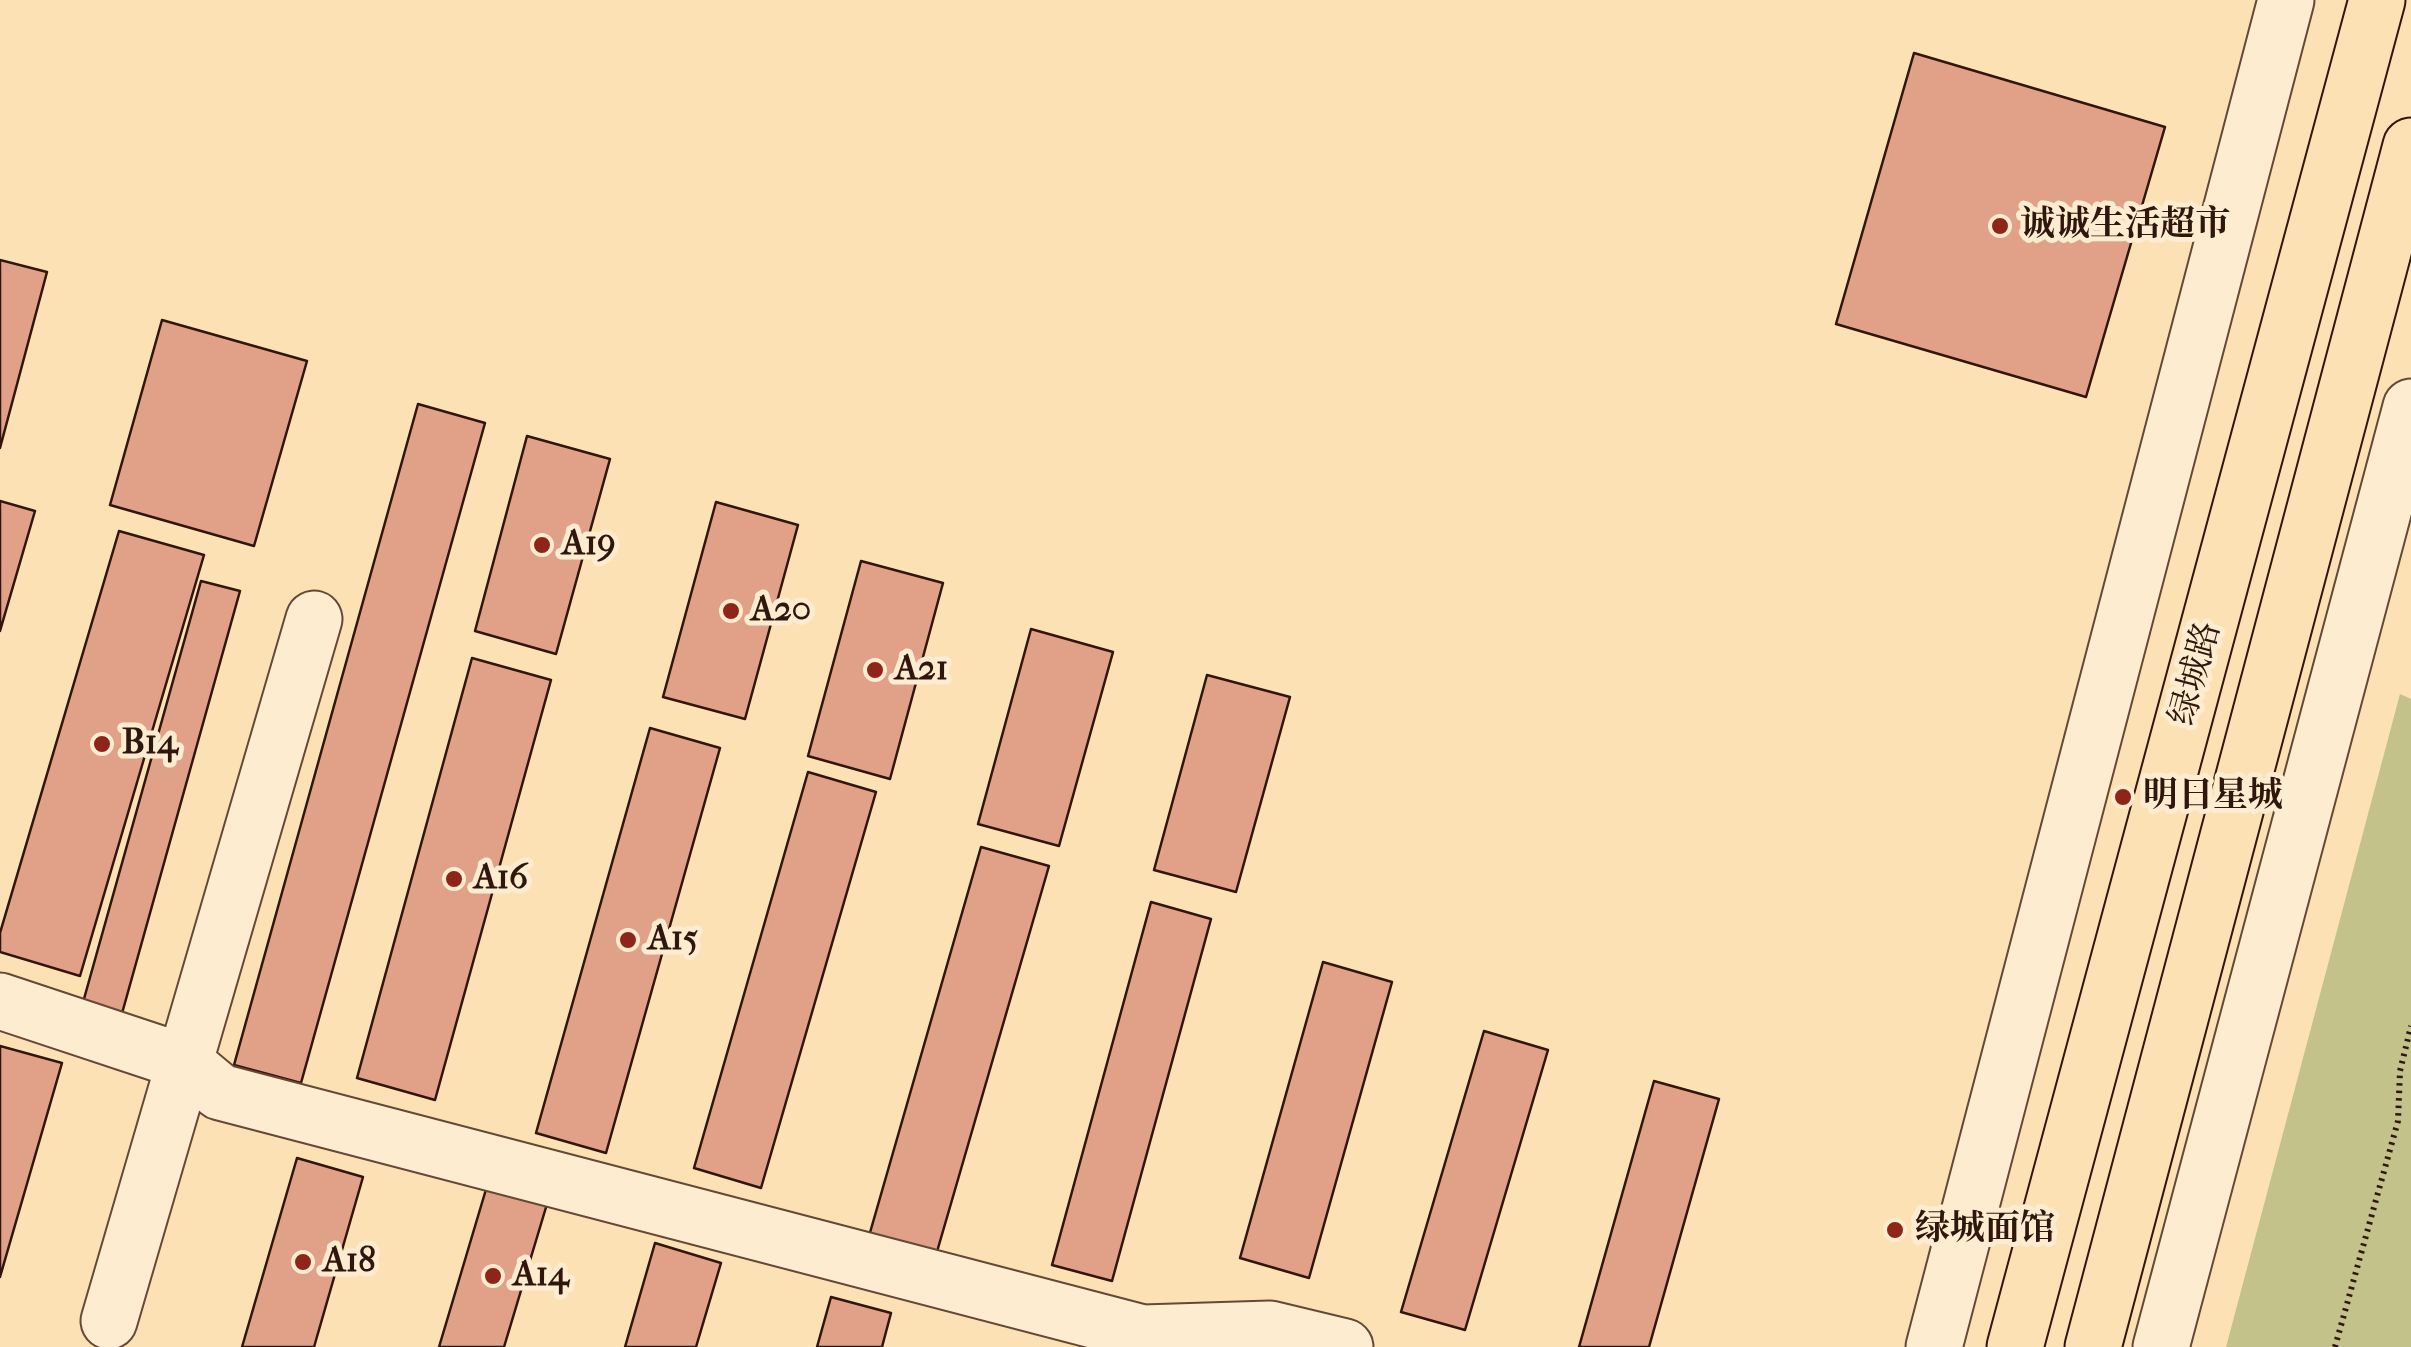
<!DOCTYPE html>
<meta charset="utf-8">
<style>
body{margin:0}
canvas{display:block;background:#fce1b5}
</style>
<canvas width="2411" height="1347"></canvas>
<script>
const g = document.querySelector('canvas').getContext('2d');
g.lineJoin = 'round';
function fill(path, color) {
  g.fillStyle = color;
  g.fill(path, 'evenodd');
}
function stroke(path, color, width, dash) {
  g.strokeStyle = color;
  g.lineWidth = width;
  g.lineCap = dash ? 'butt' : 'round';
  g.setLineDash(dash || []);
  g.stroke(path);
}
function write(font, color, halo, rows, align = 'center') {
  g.font = font + ' "IM FELL French Canon","Noto Serif SC",serif';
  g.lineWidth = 10;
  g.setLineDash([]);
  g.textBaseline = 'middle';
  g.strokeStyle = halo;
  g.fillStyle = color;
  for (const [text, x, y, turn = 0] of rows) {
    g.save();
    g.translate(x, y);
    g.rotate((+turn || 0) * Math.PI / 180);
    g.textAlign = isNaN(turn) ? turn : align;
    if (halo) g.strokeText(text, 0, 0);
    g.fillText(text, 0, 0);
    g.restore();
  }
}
fill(new Path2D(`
 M2400 694 2411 699V1347H2226Z`), '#c3c28b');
const building = new Path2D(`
 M1914 53 2165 127 2086 397 1836 324Z
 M0 260 47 272 0 448Z
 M162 320 307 361 254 546 110 505Z
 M418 404 485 423 301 1083 234 1065Z
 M527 436 610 459 556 654 475 631Z
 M0 501 35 511 0 631Z
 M716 502 798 525 745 719 663 697Z
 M119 531 204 555 80 976 0 952V933Z
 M861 561 943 583 890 779 808 756Z
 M201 581 240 591 121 1017 82 1006Z
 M1031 629 1113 652 1059 846 978 824Z
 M472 658 551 680 435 1100 357 1078Z
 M1207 675 1290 697 1236 892 1154 870Z
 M650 728 720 748 606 1153 536 1133Z
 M808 772 876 792 761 1188 694 1168Z
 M981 847 1049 866 934 1262 867 1243Z
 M1151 902 1211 919 1112 1281 1052 1265Z
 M1323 962 1392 982 1309 1278 1240 1258Z
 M1484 1031 1548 1050 1465 1330 1401 1312Z
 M0 1046 62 1063 0 1277Z
 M1654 1081 1719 1099 1649 1347H1579Z
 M297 1158 363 1177 314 1347H242Z
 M487 1186 547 1204 504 1347H439Z
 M655 1243 721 1263 696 1347H625Z
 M831 1297 891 1313 882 1347H817Z`);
fill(building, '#e1a189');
stroke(building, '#30160c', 2.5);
const minor = new Path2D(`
 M0 1001 184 1062 220 1092 1143 1333 1270 1329 1345 1347
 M109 1321 314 619
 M1934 1347 2286 0
 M2161 1347 2411 407`);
const major = new Path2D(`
 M2015 1347 2377 0
 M2093 1347 2411 146`);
stroke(minor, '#634936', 59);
stroke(major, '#30160c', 59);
stroke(new Path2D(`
 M2335 1347 2398 1121 2400 1071 2411 1026`), '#30160c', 6, [2.5, 5]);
stroke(minor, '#fdeccf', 55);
stroke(major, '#fce1b5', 55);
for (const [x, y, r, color] of [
 [2000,226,10,"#8f2418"],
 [542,545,10,"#8f2418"],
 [731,611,10,"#8f2418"],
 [875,670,10,"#8f2418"],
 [102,744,10,"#8f2418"],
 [2123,797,10,"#8f2418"],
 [454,879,10,"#8f2418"],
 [628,940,10,"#8f2418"],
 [1895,1230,10,"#8f2418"],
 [303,1262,10,"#8f2418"],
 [493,1276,10,"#8f2418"]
]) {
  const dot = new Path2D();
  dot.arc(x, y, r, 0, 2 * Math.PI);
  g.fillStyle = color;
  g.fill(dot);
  stroke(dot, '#fdeccf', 4);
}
write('bold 35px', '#30160c', '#fdeccf', [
 ["诚诚生活超市",2020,226],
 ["A19",562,545],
 ["A20",751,611],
 ["A21",895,670],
 ["B14",122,744],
 ["明日星城",2143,797],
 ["A16",474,879],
 ["A15",648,940],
 ["绿城面馆",1915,1230],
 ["A18",323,1262],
 ["A14",513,1276]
], 'left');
write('35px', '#30160c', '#fdeccf', [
 ["绿城路",2197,674,-75]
]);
</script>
